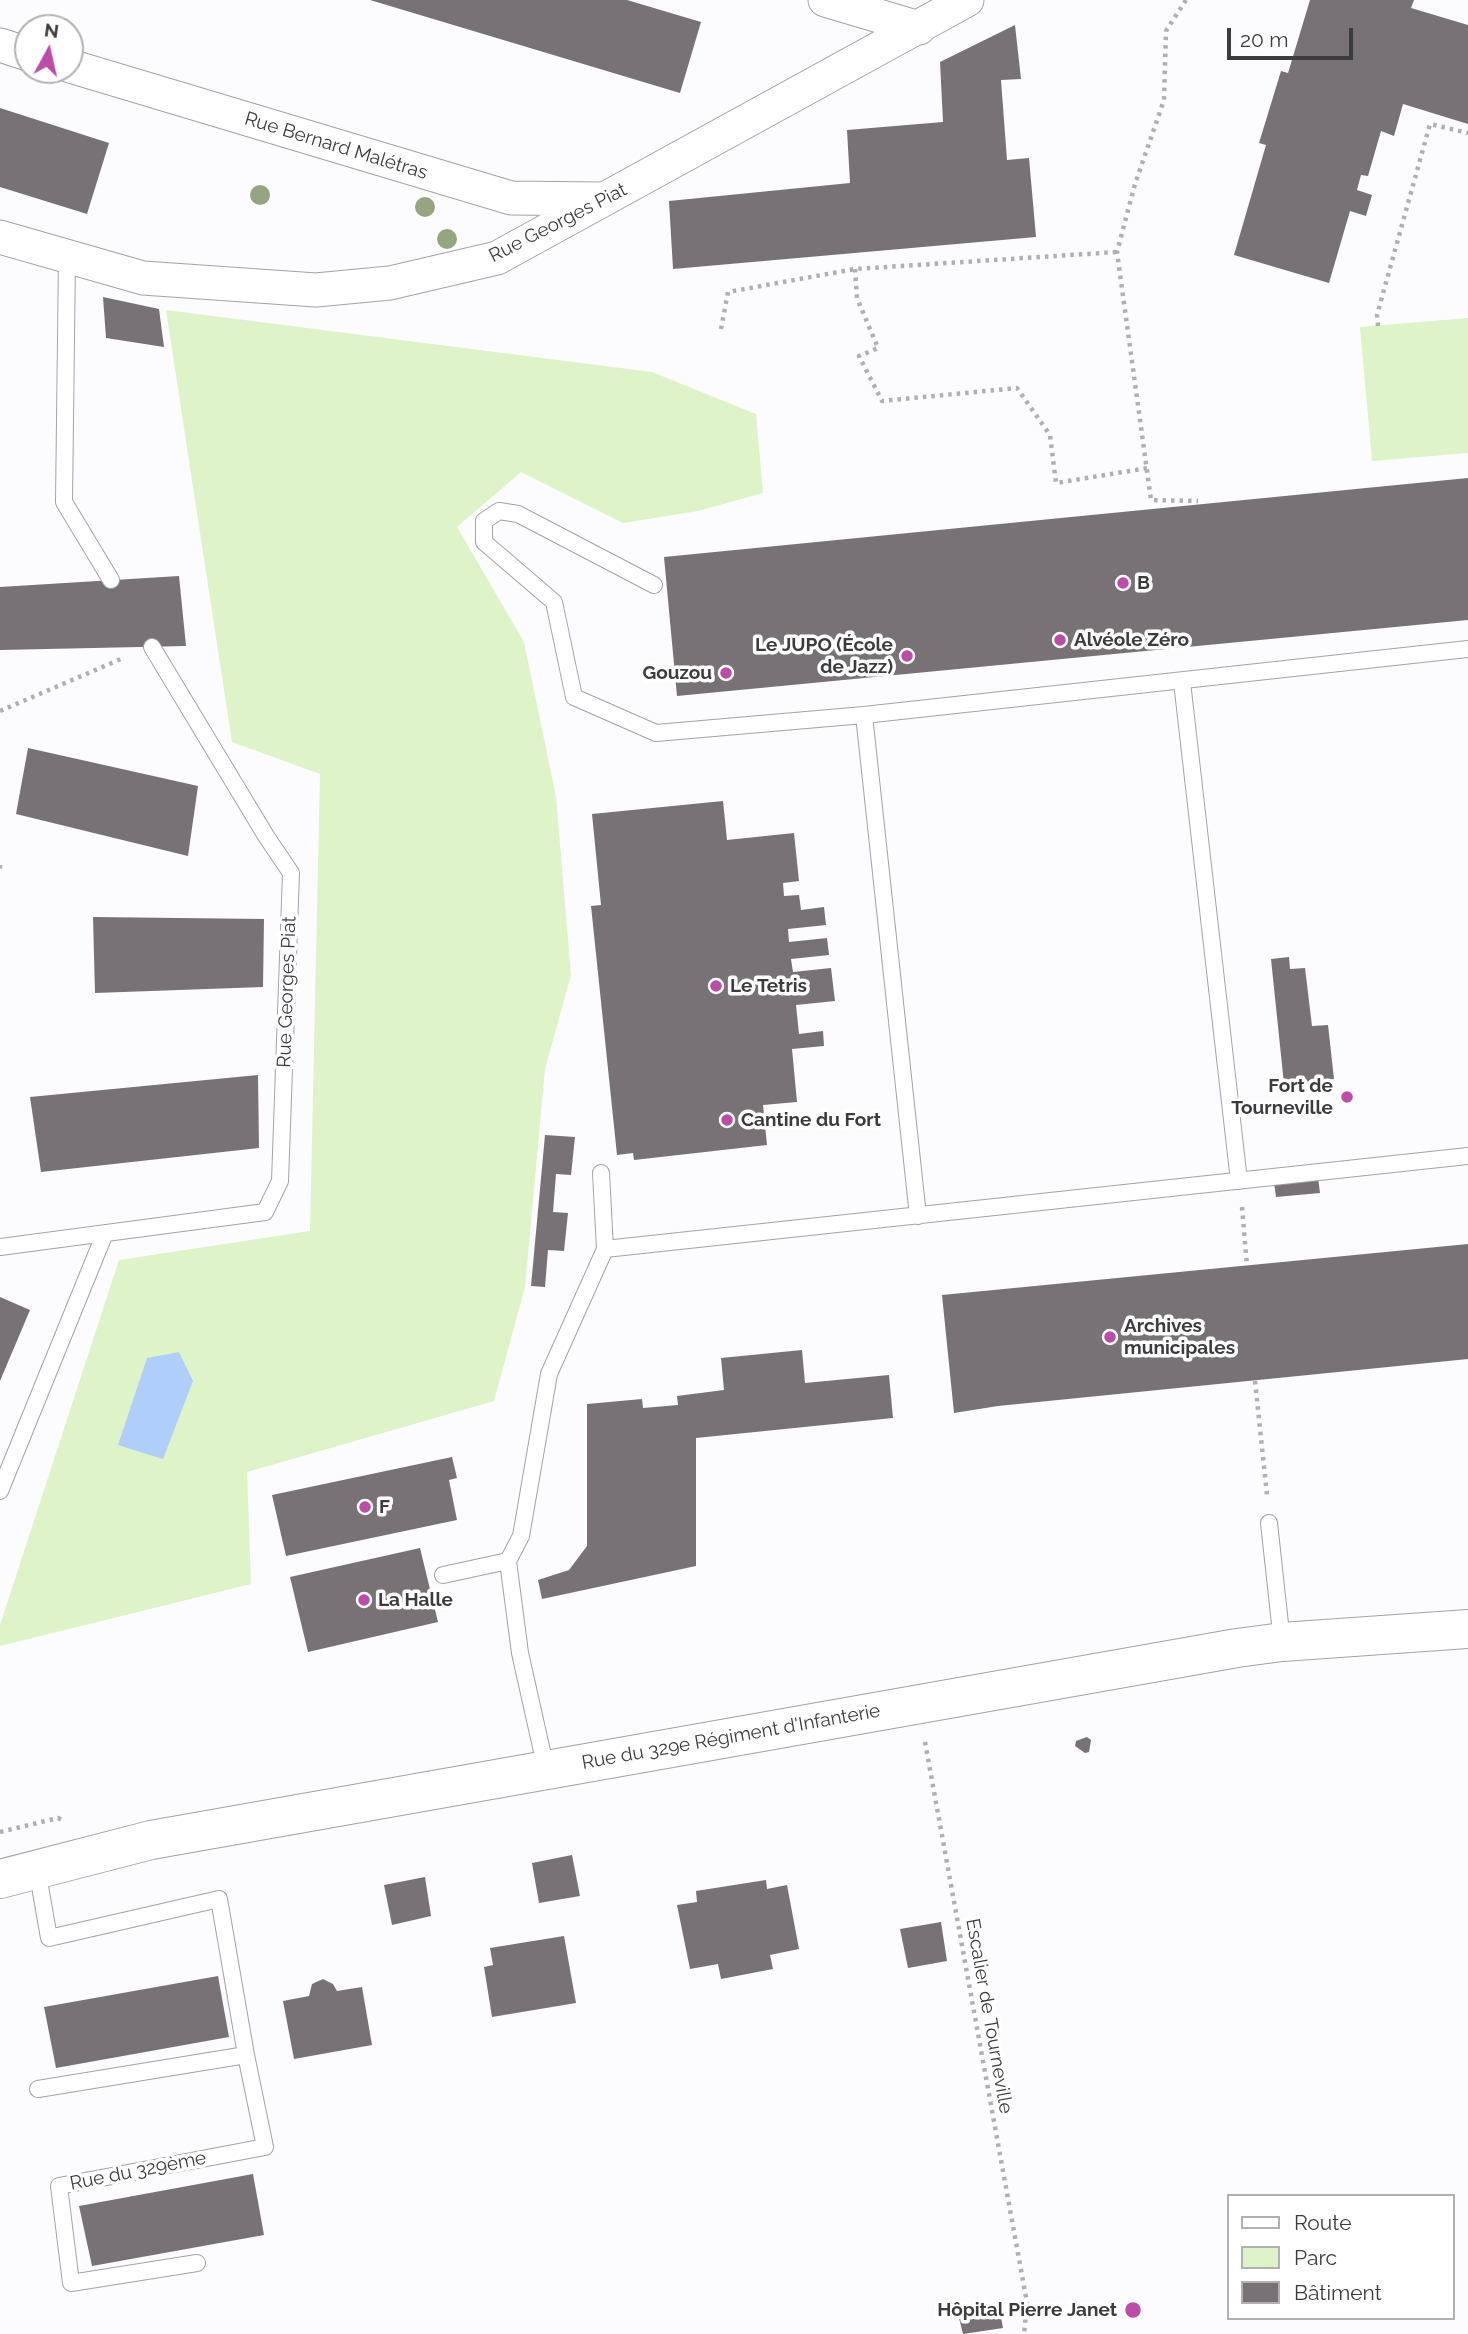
<!DOCTYPE html>
<meta charset="utf-8">
<style>
body{margin:0}
#map{position:relative;width:1468px;height:2334px;overflow:hidden;background:#fcfbfe;font-family:Raleway,sans-serif}
canvas{display:block}
.legend{position:absolute;left:1227px;top:2194px;width:228px;height:126px;box-sizing:border-box;background:#fff;border:2px solid #b1b1b2;margin:0;padding:9px 12px;list-style:none;font-size:21px;color:#3c3b3e}
.legend li{display:flex;align-items:center;gap:14px;height:35px}
.legend b{width:35px;border:2px solid #b1b1b2}
.north{position:absolute;left:14px;top:14px;width:70px;height:70px;box-sizing:border-box;background:#fff;border:2px solid #b1b1b2;border-radius:50%;rotate:8deg;font-size:19px;font-weight:700;line-height:28px;text-align:center;color:#3c3b3e}
.north::after{content:'';display:block;margin:auto;width:24px;height:32px;background:#bc4ca8;clip-path:polygon(50% 0,100% 100%,50% 72%,0 100%)}
.scale{position:absolute;left:1227px;top:28px;width:126px;height:32px;box-sizing:border-box;border:4px solid #3c3b3e;border-top:0;padding-left:9px;font-size:21px;line-height:24px;white-space:nowrap;color:#3c3b3e;-webkit-text-stroke:5px #fff;paint-order:stroke}
</style>
<div id="map">
<canvas width="1468" height="2334"></canvas>
<ul class="legend">
<li><b style="height:9px;background:#fff"></b>Route</li>
<li><b style="height:19px;background:#def3c8"></b>Parc</li>
<li><b style="height:19px;background:#787277"></b>Bâtiment</li>
</ul>
<div class="north">N</div>
<div class="scale">20 m</div>
</div>
<script>
const g = document.querySelector('canvas').getContext('2d');
g.lineJoin = 'round';
function fill(path, color) {
  g.fillStyle = color;
  g.fill(path, 'evenodd');
}
function stroke(path, color, width, dash) {
  g.strokeStyle = color;
  g.lineWidth = width;
  g.lineCap = dash ? 'butt' : 'round';
  g.setLineDash(dash || []);
  g.stroke(path);
}
function write(font, color, halo, rows, align = 'center') {
  g.font = font + ' Raleway,sans-serif';
  g.lineWidth = 7;
  g.setLineDash([]);
  g.textBaseline = 'middle';
  g.strokeStyle = halo;
  g.fillStyle = color;
  for (const [text, x, y, turn = 0] of rows) {
    g.save();
    g.translate(x, y);
    g.rotate((+turn || 0) * Math.PI / 180);
    g.textAlign = isNaN(turn) ? turn : align;
    if (halo) g.strokeText(text, 0, 0);
    g.fillText(text, 0, 0);
    g.restore();
  }
}
fill(new Path2D(`
 M166 310 652 372 756 414 763 493 698 511 623 523 521 472 457 527 524 642 556 797 571 975 545 1069 525 1287 494 1401 247 1472 251 1584 0 1646V1625L119 1260 310 1231 320 774 232 742Z
 M1468 318V453L1372 461 1360 327Z`), '#def3c8');
fill(new Path2D(`
 M179 1352 193 1381 163 1459 118 1445 147 1358Z`), '#afcef9');
fill(new Path2D(`
 M370 0H627L701 22 680 93Z
 M1310 0H1414L1411 8 1468 25V124L1403 104 1394 136 1381 131 1368 176 1361 175 1357 190 1372 195 1366 216 1350 211 1329 283 1234 255 1266 145 1259 143 1281 71 1288 73Z
 M1015 25 1021 79 1001 80 1007 160 1029 158 1036 237 673 269 669 201 850 183 847 130 943 122 940 62Z
 M0 108 109 143 87 214 0 187Z
 M103 297 159 309 164 347 106 338Z
 M1468 478V620L677 696 664 557Z
 M179 576 186 646 0 650V587Z
 M28 748 198 786 188 856 16 814Z
 M723 801 727 840 794 833 799 881 783 883 784 896 799 895 801 910 824 907 826 925 788 929 789 942 827 938 829 955 791 959 793 972 831 968 835 1001 796 1005 799 1034 823 1031 824 1046 792 1049 797 1102 763 1105 767 1145 634 1160 633 1153 617 1155 591 906 601 905 592 814Z
 M93 917 264 919 263 987 95 993Z
 M1289 957 1290 969 1305 968 1312 1026 1328 1025 1334 1079 1284 1084 1271 959Z
 M258 1075 259 1148 41 1172 30 1097Z
 M545 1135 575 1137 571 1175 556 1174 553 1212 568 1213 564 1251 548 1250 545 1287 531 1286Z
 M1318 1178 1320 1193 1276 1197 1274 1182Z
 M1468 1244V1359L998 1406 954 1413 942 1295Z
 M0 1297 30 1310 0 1381Z
 M802 1350 805 1383 889 1375 893 1418 696 1438V1566L542 1599 538 1580 569 1570 587 1546V1404L642 1399 643 1408 678 1405 677 1396 724 1390 721 1358Z
 M452 1457 457 1478 449 1480 457 1520 286 1556 272 1495Z
 M420 1548 438 1622 308 1652 290 1577Z
 M1087 1737 1091 1740 1089 1752 1085 1753 1075 1746 1076 1741Z
 M572 1855 580 1896 539 1903 532 1863Z
 M425 1877 431 1916 392 1925 384 1885Z
 M766 1880 767 1889 787 1885 799 1949 770 1955 773 1969 721 1979 718 1964 690 1969 677 1905 697 1902 696 1891Z
 M941 1922 947 1961 908 1968 900 1929Z
 M564 1936 576 2003 492 2017 484 1967 493 1965 490 1948Z
 M218 1976 229 2037 56 2068 44 2007Z
 M323 1979 333 1984 337 1991 362 1987 372 2045 294 2059 283 2001 309 1996 312 1984Z
 M253 2174 264 2235 92 2266 79 2206Z
 M999 2306 1003 2328 963 2334 958 2314Z`), '#787277');
const lane = new Path2D(`
 M67 256 64 502 111 580
 M654 585 518 514 499 511 484 521V542L554 602 574 697 656 733 864 715
 M1182 682 1239 1181
 M918 1216 864 715 1468 649
 M0 1247 265 1212 280 1181 291 873 266 836 152 647
 M605 1249 1468 1156
 M0 1491 105 1233
 M1269 1523 1282 1642
 M443 1575 508 1561
 M546 1769 520 1653 508 1561 521 1536 549 1374 605 1249 601 1173
 M37 1869 49 1938 219 1899 246 2055
 M38 2089 246 2055 265 2147 59 2186 71 2283 197 2263`);
const street = new Path2D(`
 M825 0 919 28
 M0 45 28 54
 M70 66 511 198 601 199
 M0 237 143 278 316 290 390 283 497 258 967 0`);
const secondary = new Path2D(`
 M0 1879 151 1840 1237 1648 1282 1642 1468 1629`);
stroke(lane, '#a4a2a9', 18);
stroke(street, '#a4a2a9', 35);
stroke(secondary, '#a4a2a9', 40);
stroke(new Path2D(`
 M1186 0 1166 31 1164 100 1135 184 1117 252 1151 500 1198 501
 M855 269 857 298 878 348 859 356 882 401 1017 388 1050 435 1056 483 1148 468
 M1378 326 1377 315 1430 124 1468 133
 M721 329 728 292 855 269 1117 252
 M0 711 121 659
 M0 865V870
 M1242 1207 1247 1266
 M1255 1381 1267 1495
 M925 1742 1027 2303 1024 2334
 M0 1832 58 1818 62 1820`), '#b0afb2', 4.5, [3.5, 5]);
stroke(lane, '#fff', 16);
stroke(street, '#fff', 33);
stroke(secondary, '#fff', 38);
g.fillStyle = '#96a480';
for (const [x, y] of [
 [260,195],
 [425,207],
 [447,239]
]) {
  g.beginPath();
  g.arc(x, y, 10, 0, 2 * Math.PI);
  g.fill();
}
for (const [x, y, r, color] of [
 [1123,583,7,"#bc4ca8"],
 [1060,640,7,"#bc4ca8"],
 [907,656,7,"#bc4ca8"],
 [726,673,7,"#bc4ca8"],
 [716,986,7,"#bc4ca8"],
 [1347,1097,7,"#bc4ca8"],
 [727,1120,7,"#bc4ca8"],
 [1110,1337,7,"#bc4ca8"],
 [365,1507,7,"#bc4ca8"],
 [364,1600,7,"#bc4ca8"],
 [1133,2310,9,"#bc4ca8"]
]) {
  const dot = new Path2D();
  dot.arc(x, y, r, 0, 2 * Math.PI);
  g.fillStyle = color;
  g.fill(dot);
  stroke(dot, '#fff', 2.5);
}
write('19px', '#3c3b3e', '#fff', [
 ["Rue Bernard Malétras",336,146,17],
 ["Rue Georges Piat",558,223,-27],
 ["Rue Georges Piat",287,992,-88],
 ["Rue du 329e Régiment d'Infanterie",731,1737,-10],
 ["Escalier de Tourneville",989,2016,80],
 ["Rue du 329ème",138,2171,-11]
]);
write('bold 19px', '#3c3b3e', '#fff', [
 ["B",1137,583],
 ["Alvéole Zéro",1074,640],
 ["Le JUPO (École",893,645,"right"],
 ["de Jazz)",893,667,"right"],
 ["Gouzou",712,673,"right"],
 ["Le Tetris",730,986],
 ["Fort de",1333,1086,"right"],
 ["Tourneville",1333,1108,"right"],
 ["Cantine du Fort",741,1120],
 ["Archives",1124,1326],
 ["municipales",1124,1348],
 ["F",379,1507],
 ["La Halle",378,1600],
 ["Hôpital Pierre Janet",1117,2310,"right"]
], 'left');
</script>
